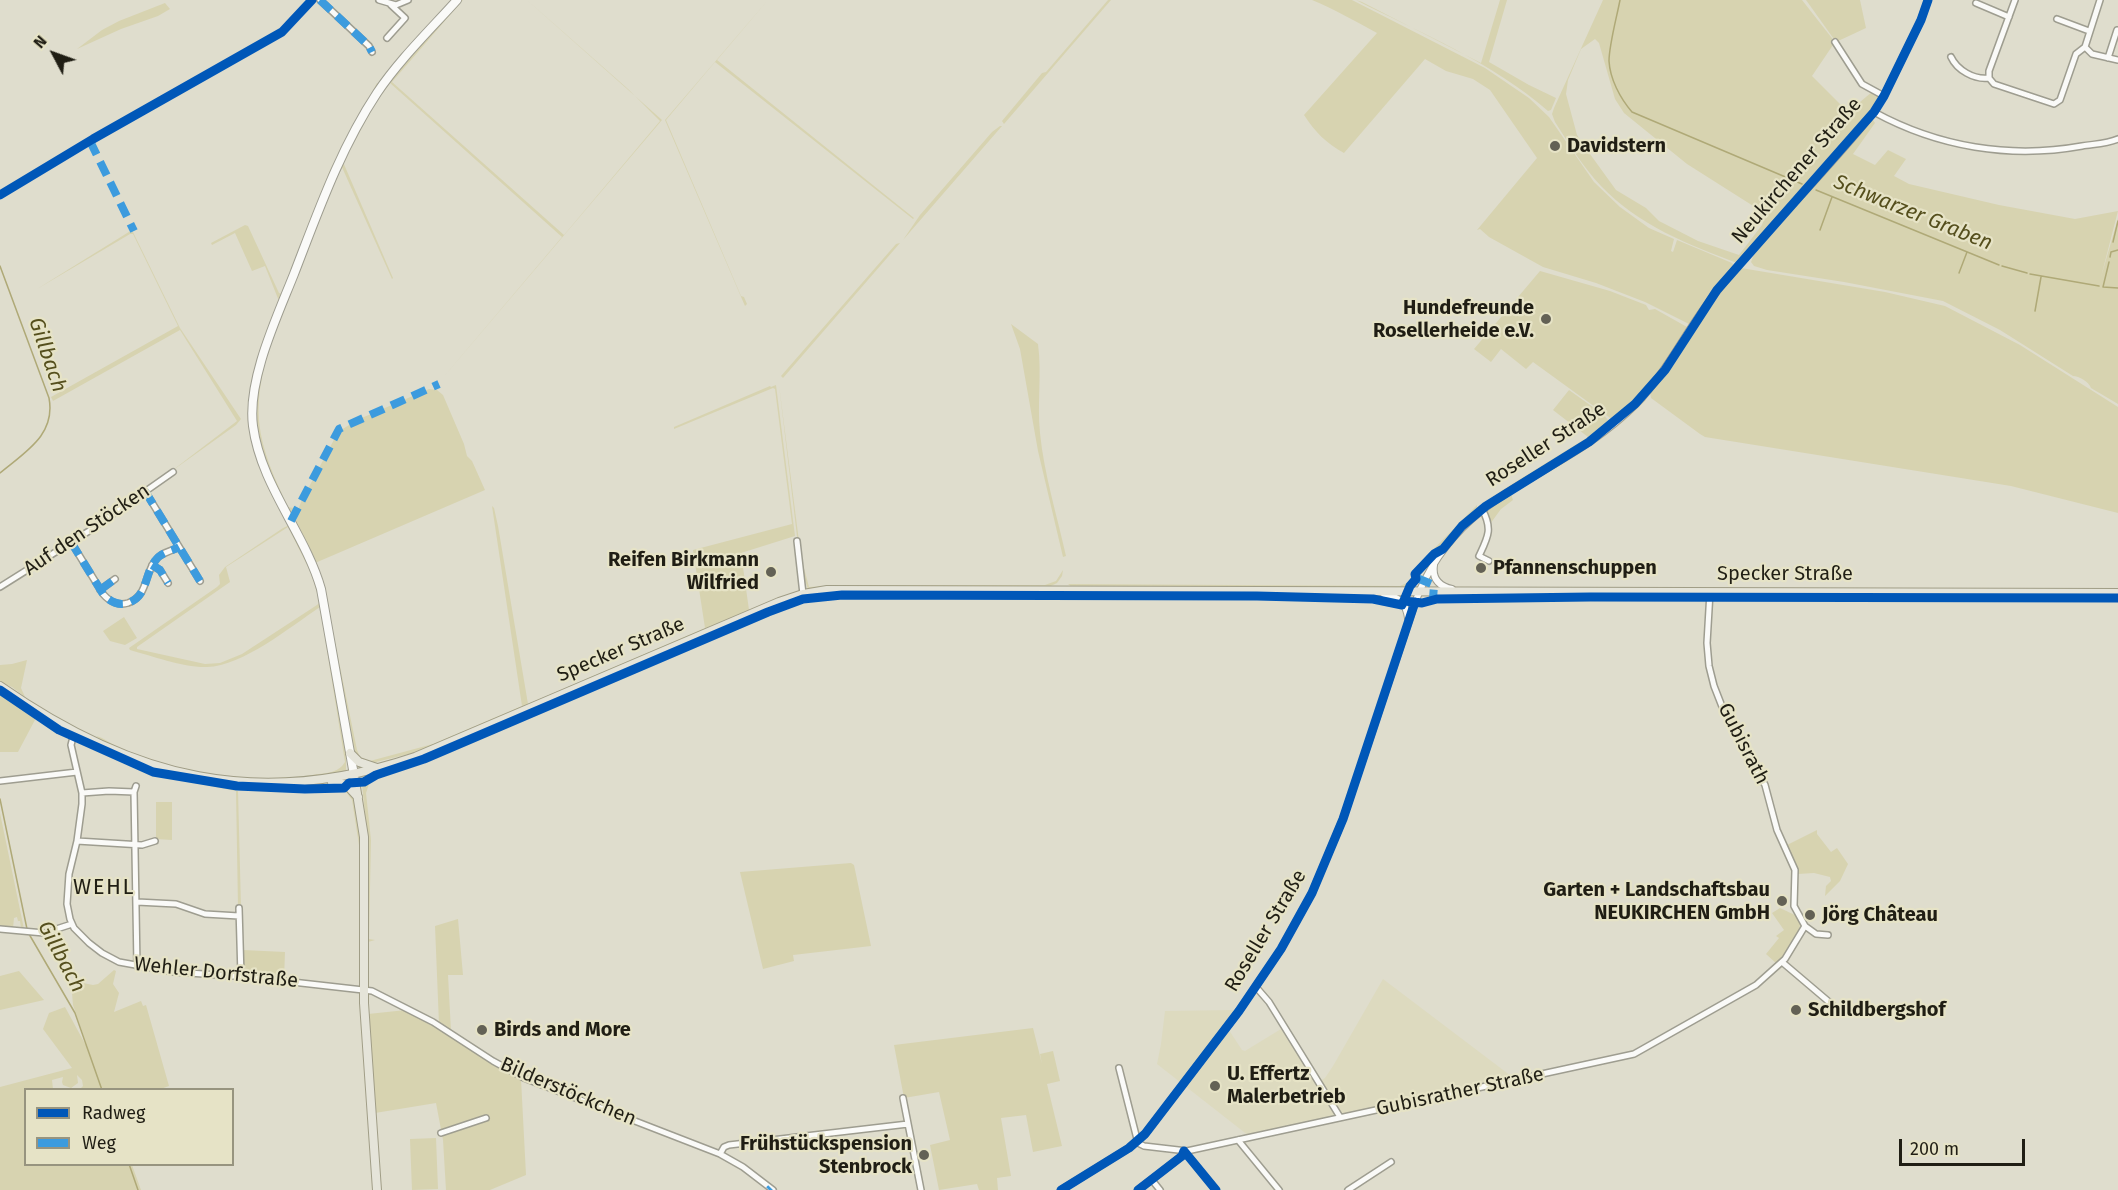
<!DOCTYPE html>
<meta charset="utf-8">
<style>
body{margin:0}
#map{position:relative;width:2118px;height:1190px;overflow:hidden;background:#dfddcd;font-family:"Fira Sans",sans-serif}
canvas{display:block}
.legend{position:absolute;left:24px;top:1088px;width:210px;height:78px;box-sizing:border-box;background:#e6e3c6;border:2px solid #97947f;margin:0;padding:8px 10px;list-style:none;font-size:18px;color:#201e14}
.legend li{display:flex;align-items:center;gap:12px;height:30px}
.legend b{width:30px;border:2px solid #97947f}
.north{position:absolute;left:24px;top:24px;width:60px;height:60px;-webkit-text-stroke:4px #e6e3c6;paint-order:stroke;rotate:311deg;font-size:16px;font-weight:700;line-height:24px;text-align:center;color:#201e14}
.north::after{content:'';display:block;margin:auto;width:21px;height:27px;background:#201e14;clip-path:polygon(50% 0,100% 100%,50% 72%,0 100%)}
.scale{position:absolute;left:1899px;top:1139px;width:126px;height:27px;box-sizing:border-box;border:3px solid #201e14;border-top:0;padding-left:8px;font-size:18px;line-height:21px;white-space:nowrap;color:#201e14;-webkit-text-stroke:4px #e6e3c6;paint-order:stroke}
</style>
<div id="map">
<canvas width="2118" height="1190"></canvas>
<ul class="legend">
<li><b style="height:8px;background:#0057b8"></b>Radweg</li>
<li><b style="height:8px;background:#3c9bde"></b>Weg</li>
</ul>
<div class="north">N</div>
<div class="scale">200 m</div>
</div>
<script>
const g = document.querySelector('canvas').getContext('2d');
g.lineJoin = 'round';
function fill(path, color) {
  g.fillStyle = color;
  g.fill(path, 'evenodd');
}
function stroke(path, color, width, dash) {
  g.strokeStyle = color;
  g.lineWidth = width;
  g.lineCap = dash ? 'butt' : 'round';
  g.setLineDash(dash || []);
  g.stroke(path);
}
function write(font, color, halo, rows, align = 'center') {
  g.font = font + ' "Fira Sans",sans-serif';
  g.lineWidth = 4.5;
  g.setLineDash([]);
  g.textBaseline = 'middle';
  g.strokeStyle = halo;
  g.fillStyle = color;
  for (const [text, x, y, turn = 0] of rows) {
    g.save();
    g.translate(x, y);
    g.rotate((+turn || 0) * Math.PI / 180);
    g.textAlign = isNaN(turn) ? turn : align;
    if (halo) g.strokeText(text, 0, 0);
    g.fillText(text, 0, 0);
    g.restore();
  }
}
fill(new Path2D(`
 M1383 979 1515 1079 1341 1116 1320 1081 1325 1078 1333 1066Z
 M1235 1010 1225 1024 1242 1050 1245 1051 1281 1029 1336 1116 1249 1136 1157 1064 1161 1044 1165 1011Z`), '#dddabf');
fill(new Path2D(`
 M460 0H463L392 82 564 235 660 121 628 89 527 0 662 120 441 380 562 237 390 83 375 104 343 162 393 278 392 279 341 165C327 192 318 222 307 250 287 302 255 364 259 421 262 452 275 479 288 507L293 508 296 505 294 511 288 512 266 462 257 429V397L263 363 327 193 347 151 383 89Z
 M768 0 717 60 914 218 913 219 715 62 666 120 741 296 744 297 747 304 745 306 665 120Z
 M1108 0H1111L1004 124 1002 121 1042 73 1046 72Z
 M1312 0H1352L1485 68 1529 98 1549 117 1594 182 1620 207 1649 228 1674 239 1671 251 1673 252 1677 240 1732 263 1734 266 1715 288 1689 324 1645 302 1596 283 1543 267 1489 237 1480 229 1477 230 1537 158 1490 90 1473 79 1446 71 1425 59 1344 153C1326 143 1315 132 1304 115L1377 33C1355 21 1334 9 1312 0Z
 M1356 0 1362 2 1481 63 1500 0H1507L1489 62 1529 85 1556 98 1551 110 1548 111C1492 62 1421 33 1356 0Z
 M1603 0H1802L1835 42 1812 76 1848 112 1872 92 1880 98 1865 117 1737 263C1689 245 1638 225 1601 186 1583 167 1569 144 1555 122L1552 114 1554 108ZM1595 39 1599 43 1615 99 1624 113 1687 164 1758 209C1763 215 1765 218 1762 225L1739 255 1698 241 1659 221 1646 208 1616 190 1590 154 1577 135 1566 94 1568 80 1581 49Z
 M1806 0H1860L1866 28 1836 42Z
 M165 3 170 9 158 16 121 29 77 49 102 30 119 21Z
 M377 83 380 85 361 117 261 354 279 301 265 266 252 271 235 233 212 245 211 243 245 225 248 226 279 293 282 294 330 170Z
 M1873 120 1875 123 1853 154 1875 165 1888 150 1906 159 1894 176 1909 184 1999 205 2075 219 2118 211 2101 277 2118 218V404L2091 388C2089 382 2079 376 2073 376L2000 330 1943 301 1844 282 1767 270 1754 266 1751 262 1754 254Z
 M1000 126H1002L903 240 920 215 992 132Z
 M132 230 180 328 241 419 236 425 169 473 237 421 180 330 53 401 51 397 178 326 133 234H130L37 289Z
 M900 243 783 378 781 376 896 244Z
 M1741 268 1885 292 1945 306 2020 345 2118 407V513L2011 486 1705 437 1700 434 1651 398 1650 393 1668 371 1712 303Z
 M1540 271 1610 291 1646 305 1649 310 1655 309 1687 327C1682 349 1633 405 1613 420L1533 362 1526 369 1501 349 1491 362 1474 349Z
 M1011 324 1038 344C1042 374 1037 403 1040 433 1044 474 1057 515 1066 556L1063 557 1038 451 1020 349Z
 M776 385 795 536 741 553 749 610 526 708 523 706 522 710 417 752 368 764 355 755 347 719 325 602 294 521 301 502 338 432 357 420 429 389 437 390 443 395 464 444 467 456 472 461 485 490 315 563 324 588 357 750 360 757 370 761 433 744 522 706 492 506 494 508 498 526 528 704 705 628 693 550 792 524 775 389 773 388 674 429V427L770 386 771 387Z
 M779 385 801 557 809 587 847 585H1045L1056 581 1063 570 1062 576 1057 583 1049 587 808 589 801 570Z
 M1569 390 1604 415 1610 423 1572 449 1480 504 1588 437 1553 410Z
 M1644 400H1646C1607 441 1559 466 1511 494L1513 500 1501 509 1490 524 1486 511 1489 508 1602 438Z
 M1477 505V508C1454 528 1436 552 1415 574V580L1408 589 1072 587 1068 584 1400 586 1409 582 1419 564Z
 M290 525 317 582 336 683 346 753V770L341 773 313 778 236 779 158 765 104 742 96 736C103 737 111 744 119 748 133 754 148 758 162 763 210 777 263 782 312 775 324 773 338 774 345 762L320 607C290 627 243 666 207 667 185 668 152 656 130 650L129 648 217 587 220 584 219 575 225 567 283 528ZM288 527 311 573 320 602 317 605 242 654 220 663 205 664 137 649V647L230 582 226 567Z
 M124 617 137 638 125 645 110 641 103 631Z
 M27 660 21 688 25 697 12 687 0 682V665L12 664Z
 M0 691 48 723 36 718 18 752H0Z
 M523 719 415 766 376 779 369 784 366 793 371 840 369 939 375 940 368 942V846L362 784 377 776 416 763Z
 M131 764 152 773 227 786 306 790 333 788 345 789 353 795 357 812 360 827 361 858 352 800 347 793 339 790 263 791V790L236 789V791H238L241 907H238L236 791 148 774 131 766Z
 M156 802H172V840L156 839Z
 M0 813 24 929 21 928 20 921H18L17 917 14 918 13 928 0 926Z
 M1817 830V834L1831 852 1837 848 1848 864 1840 881 1825 896 1826 886 1831 881 1830 877 1814 873 1798 874 1785 846Z
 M851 863 854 865 871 946 793 955 794 961 763 969 740 872Z
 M1780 908C1785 911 1793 913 1797 917 1808 929 1785 955 1777 964L1766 954 1779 938 1776 936 1784 930 1772 913Z
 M458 919 463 975H448L451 1031 439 1024 435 926Z
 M243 950 285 952 284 979 246 975 243 972Z
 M114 970 116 971 113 984 119 993 114 1012 141 1001 143 1006 146 1005 169 1086 158 1090 80 1089 83 1086 82 1080 77 1075 78 1083 71 1088 63 1085 62 1082 63 1077 52 1080 53 1089H56L26 1090V1164L132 1165 141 1190H0V1087L72 1068 43 1029 49 1013 65 1007 89 1051 73 1005 72 993 83 983 93 985 98 984Z
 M19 971 44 1000 0 1010V976Z
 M406 1010 521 1079 526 1175 490 1190H446L443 1140 436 1103 375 1113 368 1014Z
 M1033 1028 1042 1064 1040 1054 1053 1051 1060 1081 1047 1084 1062 1146 1033 1152 1026 1115 1001 1118 1011 1176 997 1178 998 1190H979L977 1184 939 1190 930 1145 950 1140 939 1092 904 1098 894 1045Z
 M436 1138 438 1189 412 1190 410 1139Z`), '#d7d3b0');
stroke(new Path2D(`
 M1620 0C1617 16 1609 45 1609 61 1610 79 1620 98 1632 112L1802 184
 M1816 190 1999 265
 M1820 230 1832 197
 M2113 242 2118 221
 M2110 257 2111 252 2118 250
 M2109 262 2103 287 2118 288
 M0 266 49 398C56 435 25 452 0 473
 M2002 266 2027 273
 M1959 273 1967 252
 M2030 274 2099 286
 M2035 311 2041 277
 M0 799 27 929
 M29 934 75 1013 102 1090
 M129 1164 138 1190`), '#afa977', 1.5);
const minor = new Path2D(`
 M320 0 369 46 372 52
 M379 0 396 5 408 0
 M2015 0 1989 71V78L1994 84 2054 104 2060 100 2076 54 2085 47 2100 0
 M1976 3 2009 17
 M2057 19 2089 31
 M387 38 405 18 391 5
 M1835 42 1862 84 1884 96
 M2085 47 2092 54 2118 60
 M1951 57C1957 70 1974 80 1989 78
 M2108 58 2117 30
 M1874 112C1938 147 2010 159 2082 146 2094 144 2107 144 2118 139
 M145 491 200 581
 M1482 509C1493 529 1488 537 1479 556L1489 561
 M797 541 803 594
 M71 542 103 594C109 601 118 606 128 603 148 596 144 575 155 561 161 552 170 552 179 547
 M152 565 160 570 168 583
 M0 587 89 531 173 472
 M100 590 115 579
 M74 733 71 745 82 793V804L77 841 69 874 67 904 70 919 74 928 89 943 102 953 119 962 174 972 248 977 372 991 433 1022 493 1061 524 1078 720 1154 743 1167 773 1190
 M0 781 77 772
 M136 786 134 792 137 966
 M82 793 109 791 134 792
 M77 841 142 845 155 841
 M137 902 176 904 205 914 239 916
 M239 908 241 976
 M1805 926 1816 934 1828 935
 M0 929 44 933 72 924
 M1782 962 1835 1007
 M1256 987 1269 1002 1340 1117
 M1119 1068 1138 1143 1144 1146 1187 1151 1634 1054 1756 985 1785 959 1805 926 1794 906 1795 870 1777 830 1765 785 1723 709 1714 686 1709 666 1707 643 1710 592
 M903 1098 921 1190
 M441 1133 486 1118
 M1238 1140 1279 1190
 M1184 1151 1216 1190
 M720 1154 724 1147 729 1145 908 1124
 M1152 1180 1160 1190
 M1138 1190 1182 1156 1184 1151
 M1348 1190 1391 1162`);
const tertiary = new Path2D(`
 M1434 565C1432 578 1438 586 1452 589
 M1384 594C1399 597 1406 603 1408 618
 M1061 1190 1129 1148 1145 1134 1239 1011 1281 949 1312 893 1343 819 1416 600C1460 486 1560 481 1636 404 1669 370 1688 326 1718 290 1767 228 1825 174 1874 112L1884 96 1921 20 1928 0`);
const secondary = new Path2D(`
 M354 775 321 589C305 533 261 486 253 426 247 380 277 317 294 274 318 212 340 149 377 93 399 60 430 30 457 0`);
const primary = new Path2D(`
 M0 686C133 779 258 810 415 757L779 602 803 594 827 590 2118 593
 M350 753 359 762 377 768
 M354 775 364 837V1003L377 1190
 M332 782 347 785 358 797`);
stroke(minor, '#9e9d90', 8);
stroke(tertiary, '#9e9d90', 8);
stroke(secondary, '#9e9d90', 10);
stroke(primary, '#a09d86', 10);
stroke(minor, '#fafaf8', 5);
stroke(tertiary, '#fafaf8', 6);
stroke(secondary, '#fafaf8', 8);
stroke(primary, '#e5e4d9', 8);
stroke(new Path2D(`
 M320 0 369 46 372 52
 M90 141 134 231
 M145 491 200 581
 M291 521 339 429 439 384
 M71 542 103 594C109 601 118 606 128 603 148 596 144 575 155 561 161 552 170 552 179 547
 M152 565 160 570 168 583
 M1417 578 1434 585 1433 599
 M100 590 115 579
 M769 1190 771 1188`), '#3c9bde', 8, [15, 8]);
stroke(new Path2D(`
 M0 195 93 139 282 32 312 0
 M1405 601 1422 603 1437 599 1590 597 2118 598
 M0 690 59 730 153 772 237 786 305 789 344 788 349 783 364 782 376 775 424 759 768 612 803 599 842 595 1257 596 1373 599 1402 605 1410 586 1416 579 1415 574 1434 554 1443 549 1462 526 1486 506 1589 442 1635 404 1665 370 1717 290 1874 112 1884 96 1921 20 1928 0
 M1061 1190 1129 1148 1145 1134 1239 1011 1281 949 1312 893 1343 819 1415 602
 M1138 1190 1182 1156 1184 1151 1216 1190`), '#0057b8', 9);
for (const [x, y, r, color] of [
 [1555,146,6,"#636155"],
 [1546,319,6,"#636155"],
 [1481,568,6,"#636155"],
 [771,572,6,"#636155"],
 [1782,901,6,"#636155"],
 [1810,915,6,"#636155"],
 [1796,1010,6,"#636155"],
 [482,1030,6,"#636155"],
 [1215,1086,6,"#636155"],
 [924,1155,6,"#636155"]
]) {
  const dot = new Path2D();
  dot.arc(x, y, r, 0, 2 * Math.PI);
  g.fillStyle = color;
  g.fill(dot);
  stroke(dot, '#e6e3c6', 2);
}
write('bold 20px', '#201e14', '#e6e3c6', [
 ["Davidstern",1567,146],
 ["Hundefreunde",1534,308,"right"],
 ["Rosellerheide e.V.",1534,331,"right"],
 ["Reifen Birkmann",759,560,"right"],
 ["Wilfried",759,583,"right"],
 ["Pfannenschuppen",1493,568],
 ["Garten + Landschaftsbau",1770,890,"right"],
 ["NEUKIRCHEN GmbH",1770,913,"right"],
 ["Jörg Château",1822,915],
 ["Schildbergshof",1808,1010],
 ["Birds and More",494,1030],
 ["U. Effertz",1227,1074],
 ["Malerbetrieb",1227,1097],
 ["Frühstückspension",912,1144,"right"],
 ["Stenbrock",912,1167,"right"]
], 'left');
write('20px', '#201e14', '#e6e3c6', [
 ["Neukirchener Straße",1797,171,-49],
 ["Roseller Straße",1546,445,-33],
 ["Auf den Stöcken",87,530,-34],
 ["Specker Straße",1785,574],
 ["Specker Straße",621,650,-23],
 ["Gubisrath",1743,744,63],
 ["Roseller Straße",1266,931,-59],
 ["Wehler Dorfstraße",216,973,6],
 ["Bilderstöckchen",568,1092,23],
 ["Gubisrather Straße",1460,1092,-12]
]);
write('italic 21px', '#554f1d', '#e6e3c6', [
 ["Schwarzer Graben",1913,213,22],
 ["Gillbach",47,355,71],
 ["Gillbach",61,957,62]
]);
g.letterSpacing = '1.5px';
write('22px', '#201e14', '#e6e3c6', [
 ["WEHL",104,888]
]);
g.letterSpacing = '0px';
</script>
